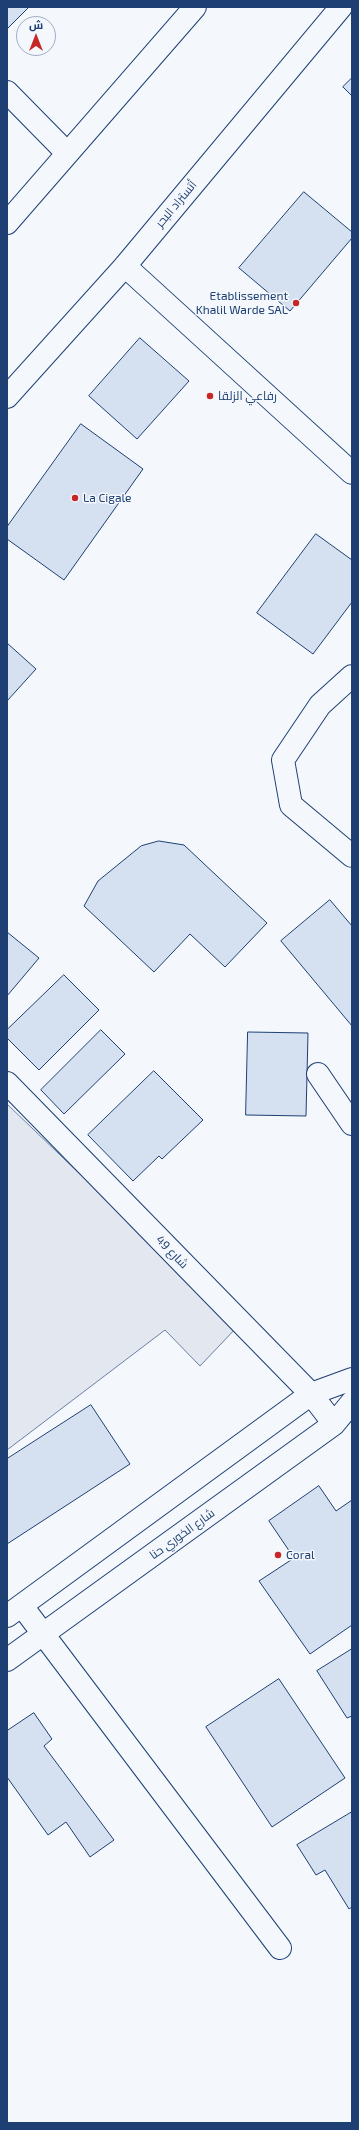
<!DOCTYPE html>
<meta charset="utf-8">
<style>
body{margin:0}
#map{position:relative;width:359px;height:2130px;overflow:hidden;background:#f4f7fb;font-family:"Exo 2",Cairo,sans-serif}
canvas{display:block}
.frame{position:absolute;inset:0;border:8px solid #1d3f73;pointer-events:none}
.north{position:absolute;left:16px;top:16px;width:40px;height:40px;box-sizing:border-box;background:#f4f7fb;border:1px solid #9eadc5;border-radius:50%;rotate:0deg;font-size:11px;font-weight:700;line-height:16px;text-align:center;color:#1d3f73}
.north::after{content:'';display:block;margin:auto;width:14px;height:18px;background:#c62828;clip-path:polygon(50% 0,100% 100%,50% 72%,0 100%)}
</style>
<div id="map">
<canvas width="359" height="2130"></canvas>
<div class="frame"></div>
<div class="north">ش</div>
</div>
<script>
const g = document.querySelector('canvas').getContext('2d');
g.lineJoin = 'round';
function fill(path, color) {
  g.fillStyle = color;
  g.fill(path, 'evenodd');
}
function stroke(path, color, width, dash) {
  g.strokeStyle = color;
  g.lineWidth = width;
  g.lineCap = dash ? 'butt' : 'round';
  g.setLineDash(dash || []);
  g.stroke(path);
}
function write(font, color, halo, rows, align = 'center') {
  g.font = font + ' "Exo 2",Cairo,sans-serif';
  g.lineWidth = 3;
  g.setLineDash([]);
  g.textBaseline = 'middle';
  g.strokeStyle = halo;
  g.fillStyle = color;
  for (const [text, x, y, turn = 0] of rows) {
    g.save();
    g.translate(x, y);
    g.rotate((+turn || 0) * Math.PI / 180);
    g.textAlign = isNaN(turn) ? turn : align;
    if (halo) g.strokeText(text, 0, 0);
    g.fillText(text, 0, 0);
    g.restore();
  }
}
const parking = new Path2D(`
 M7 1104 238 1326 200 1366 165 1330 7 1450Z`);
fill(parking, '#e3e8f0');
stroke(parking, '#687fa3', 1);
const building = new Path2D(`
 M7 7H29L7 29Z
 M352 78V96L343 87Z
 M304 192 352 232V238L290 311 239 268Z
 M140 338 189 381 137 439 89 396Z
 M81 424 143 469 64 580 7 539V527Z
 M316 534 352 560V602L313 654 257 613Z
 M7 643 36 669 7 701Z
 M159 841 184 845 267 923 225 967 190 934 154 972 84 906 98 881 141 846Z
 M330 900 352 926V1026L281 941Z
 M7 932 39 958 7 996Z
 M64 975 99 1010 39 1070 7 1038V1030Z
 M101 1030 125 1054 64 1114 41 1090Z
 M248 1032 308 1033 306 1116 246 1115Z
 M154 1071 203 1120 162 1159 159 1156 133 1181 88 1135Z
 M91 1405 130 1464 7 1544V1459Z
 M319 1486 336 1511 352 1500V1625L310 1654 259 1581 294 1558 269 1521Z
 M352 1649V1716L347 1718 317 1671Z
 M279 1679 345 1778 272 1827 206 1727Z
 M34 1713 52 1739 44 1746 114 1840 90 1857 66 1822 48 1835 7 1777V1731Z
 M352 1812V1907L349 1909 325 1870 316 1875 297 1845Z`);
fill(building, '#d5e0f0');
stroke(building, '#1d3f73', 1);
const minor = new Path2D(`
 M7 92 67 153
 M125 266 352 473
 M352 676 320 705 283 760 291 805 352 856
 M318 1074 352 1124
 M7 1083 311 1394 334 1424
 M22 1606 280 1948
 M7 1616 311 1394 352 1379
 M7 1660 334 1424 352 1402`);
const highway = new Path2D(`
 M7 223 195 7
 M7 397 125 266 341 7`);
stroke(minor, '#1d3f73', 24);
stroke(highway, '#1d3f73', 24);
stroke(minor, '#f4f7fb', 22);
stroke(highway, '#f4f7fb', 22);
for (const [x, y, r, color] of [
 [296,303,4,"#c62828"],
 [210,396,4,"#c62828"],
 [75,498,4,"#c62828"],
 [278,1555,4,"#c62828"]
]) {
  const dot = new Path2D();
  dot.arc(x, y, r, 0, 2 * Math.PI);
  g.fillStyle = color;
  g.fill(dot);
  stroke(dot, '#f4f7fb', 1.5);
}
write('12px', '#1d3f73', '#f4f7fb', [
 ["أتستراد البحر",176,204,-50],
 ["شارع 49",172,1252,46],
 ["شارع الخوري حنا",182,1534,-36]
]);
write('12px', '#1d3f73', '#f4f7fb', [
 ["Etablissement",288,296,"right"],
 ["Khalil Warde SAL",288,310,"right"],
 ["رفاعي الزلقا",218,396],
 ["La Cigale",83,498],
 ["Coral",286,1555]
], 'left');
</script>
